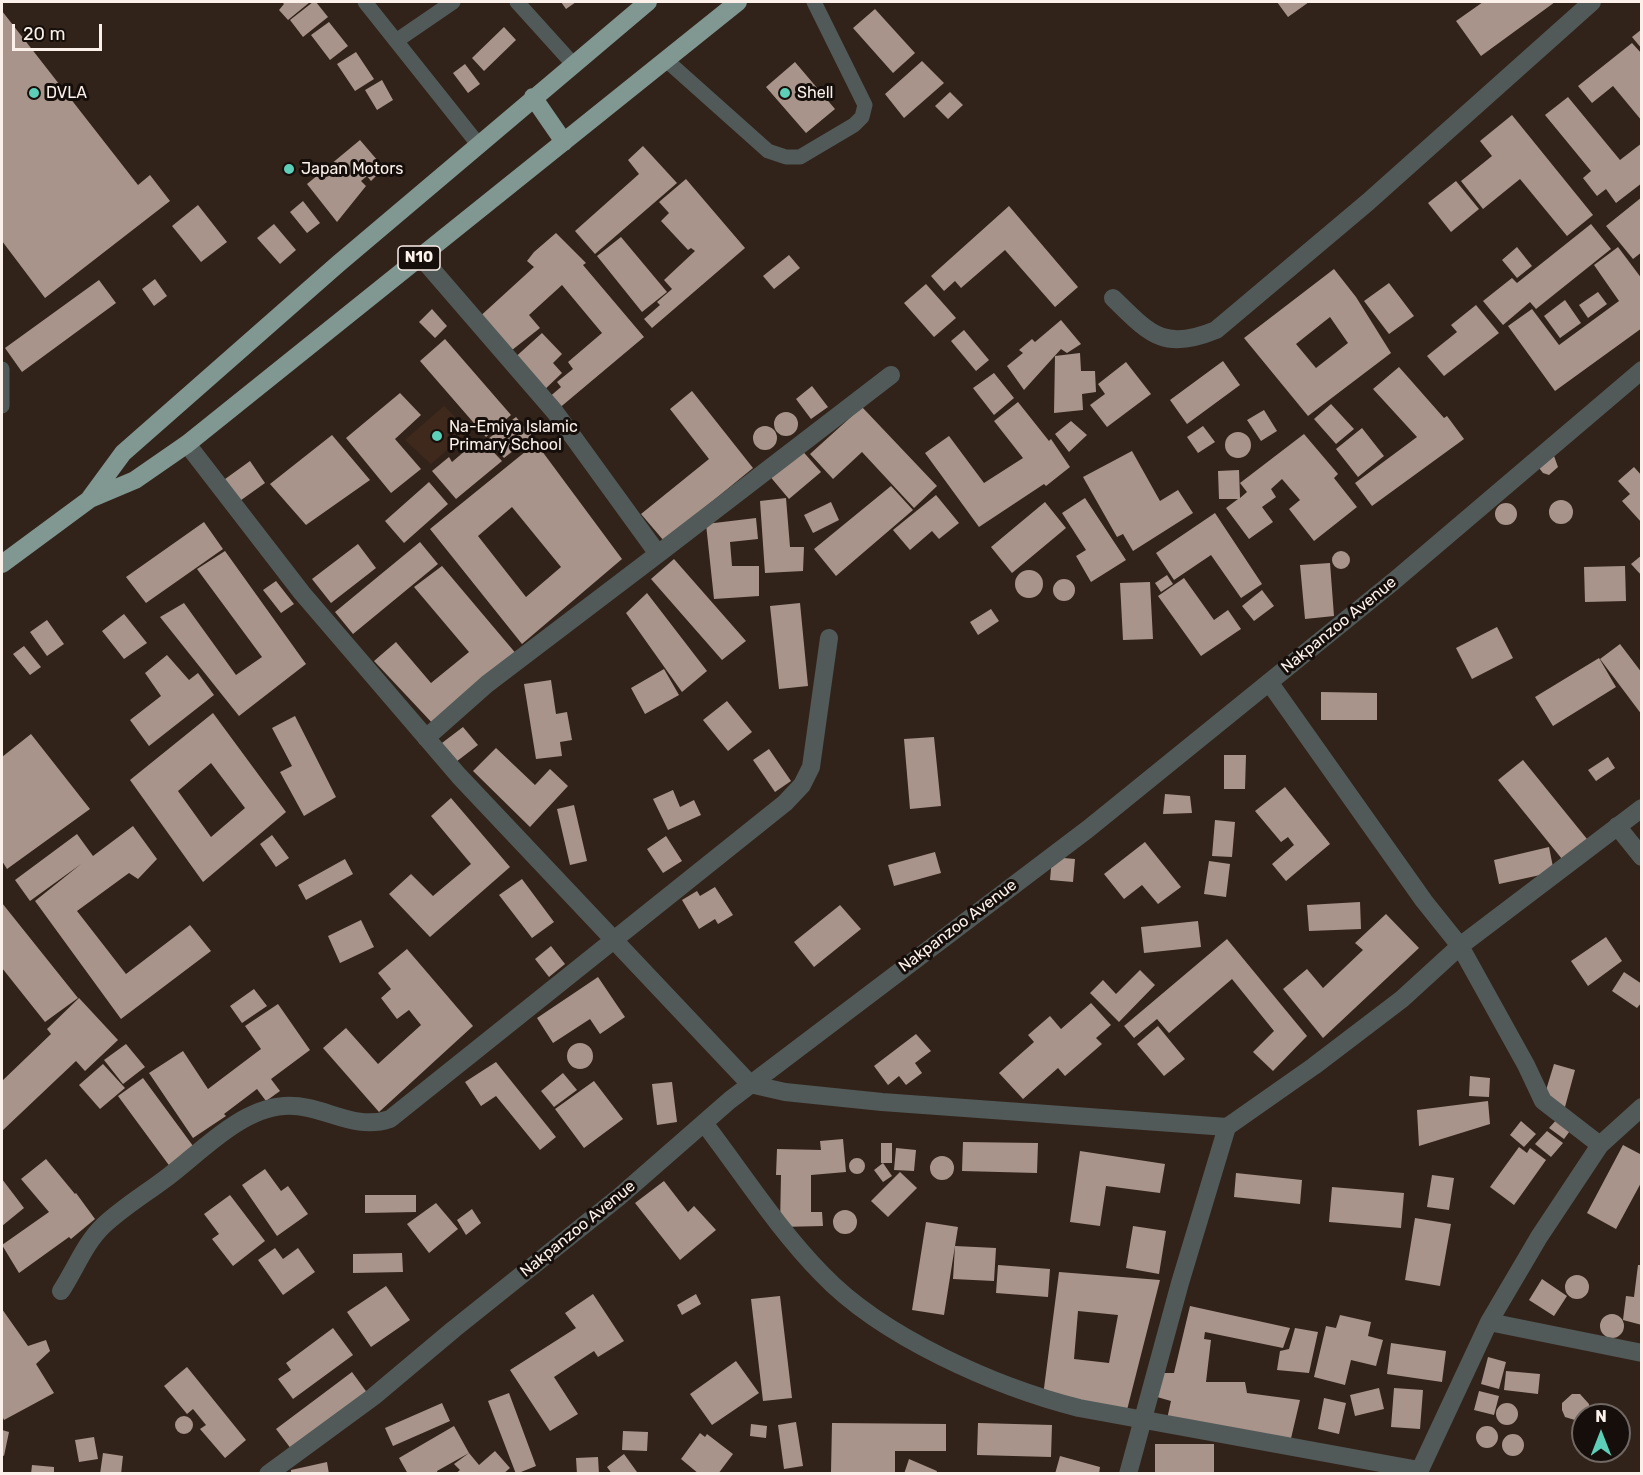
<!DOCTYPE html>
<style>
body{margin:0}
#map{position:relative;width:1643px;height:1475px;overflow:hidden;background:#32231a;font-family:Rubik,sans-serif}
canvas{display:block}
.frame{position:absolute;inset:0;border:3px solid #fbf0ea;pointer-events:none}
.north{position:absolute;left:1571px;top:1403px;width:60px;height:60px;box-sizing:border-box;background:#150e0a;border:2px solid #716864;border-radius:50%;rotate:0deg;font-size:16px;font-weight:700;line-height:24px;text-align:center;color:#fbf0ea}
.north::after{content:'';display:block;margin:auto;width:21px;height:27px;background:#5dceb8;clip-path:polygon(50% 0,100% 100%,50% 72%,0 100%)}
.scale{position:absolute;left:12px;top:24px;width:90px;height:27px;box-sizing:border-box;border:3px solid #fbf0ea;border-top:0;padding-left:8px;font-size:18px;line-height:21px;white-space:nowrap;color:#fbf0ea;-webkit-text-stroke:4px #150e0a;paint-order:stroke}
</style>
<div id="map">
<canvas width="1643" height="1475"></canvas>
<div class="frame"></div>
<div class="north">N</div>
<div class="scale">20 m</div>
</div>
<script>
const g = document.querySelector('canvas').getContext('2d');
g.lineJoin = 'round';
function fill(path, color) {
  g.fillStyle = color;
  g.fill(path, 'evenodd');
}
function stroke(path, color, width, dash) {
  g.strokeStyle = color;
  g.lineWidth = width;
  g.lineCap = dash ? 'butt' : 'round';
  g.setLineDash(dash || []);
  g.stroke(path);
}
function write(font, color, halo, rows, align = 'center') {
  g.font = font + ' Rubik,sans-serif';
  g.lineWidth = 6;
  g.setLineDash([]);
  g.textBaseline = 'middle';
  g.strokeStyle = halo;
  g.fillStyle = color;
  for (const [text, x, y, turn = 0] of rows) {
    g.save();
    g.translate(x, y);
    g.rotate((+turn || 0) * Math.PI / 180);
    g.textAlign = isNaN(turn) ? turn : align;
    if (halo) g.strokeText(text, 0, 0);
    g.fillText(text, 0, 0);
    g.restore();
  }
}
fill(new Path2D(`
 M444 406 469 431 431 464 405 440Z`), '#3f291d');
fill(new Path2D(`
 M282 2H310L288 20 279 10 284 4Z
 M313 2H316L328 17 303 37 290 20Z
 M561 2H576L566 9Z
 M1277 2H1309L1288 17Z
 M1483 2H1555L1481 56 1456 21Z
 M875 9 915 53 893 73 853 28Z
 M2 11 138 185 150 175 170 201 45 298 2 241Z
 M329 22 348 46 330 60 311 35Z
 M504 27 516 40 484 71 472 58Z
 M1642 29V49L1632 37Z
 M1632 43 1642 54V121L1613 86 1592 103 1578 86Z
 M356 52 374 79 355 91 337 64Z
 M922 61 944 83 904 118 885 94Z
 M795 62 835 109 806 133 766 87Z
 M465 64 480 84 468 93 453 73Z
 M382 80 393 100 377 110 365 90Z
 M950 92 963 105 948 119 935 106Z
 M1568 97 1620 160 1642 143V183L1616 203 1606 189 1597 196 1583 178 1591 171 1545 115Z
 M1512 115 1593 215 1567 236 1520 179 1483 209 1461 181 1492 156 1480 141Z
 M360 140 384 168 371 181 367 176 361 181 366 186 337 222 307 184Z
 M643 146 677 183 595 254 575 231 639 174 628 160Z
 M686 179 745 248 652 328 644 319 660 305 657 302 672 289 664 280 695 251 691 248 688 250 661 221 669 213 659 202Z
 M1456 181 1479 209 1451 232 1428 203Z
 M1642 197V252L1633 259 1606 226Z
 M303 201 320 223 307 233 290 212Z
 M198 205 227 242 201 262 172 226Z
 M1009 206 1078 287 1055 307 1005 250 961 288 955 281 944 291 931 276Z
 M274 224 296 250 280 264 257 238Z
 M1591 224 1611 249 1536 309 1530 302 1503 325 1483 301 1512 278 1517 283Z
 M556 233 586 263 583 265 644 337 557 410 547 399 561 387 557 382 573 369 568 362 602 333 562 285 529 315 540 328 507 354 476 320 534 267 527 261 534 252Z
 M621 237 667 292 642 312 597 256Z
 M1517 247 1532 266 1517 278 1502 260Z
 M1618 247 1642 279V328L1555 391 1508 326 1532 309 1559 345 1619 301 1594 265Z
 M789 255 800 268 774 289 763 276Z
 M1334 269 1356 297 1391 353 1308 416 1244 338ZM1330 317 1348 343 1316 368 1296 344Z
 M155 279 167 296 154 306 142 289Z
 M99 280 116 303 22 372 5 348Z
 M1389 283 1414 316 1389 334 1364 301Z
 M926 284 956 318 934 337 904 303Z
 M1598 292 1607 304 1588 318 1579 305Z
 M1565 300 1581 323 1560 338 1544 316Z
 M1476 305 1499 333 1444 376 1427 356 1457 332 1451 325Z
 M432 309 447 326 435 338 419 322Z
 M1061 320 1081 344 1067 353 1061 349 1024 390 1007 366 1023 353 1019 350 1032 339 1035 342Z
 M964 330 989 360 976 371 951 341Z
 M542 333 562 354 553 363 562 373 541 393 511 361Z
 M445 339 511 415 486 437 420 361Z
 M1080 353 1081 371H1095L1096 392 1082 394 1083 410 1054 413 1055 356Z
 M1223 361 1240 385 1187 424 1170 400Z
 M1126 362 1151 394 1107 427 1090 405 1105 394 1098 384Z
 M1399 367 1444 418 1447 416 1464 439 1372 506 1355 483 1417 437 1373 389Z
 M994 373 1014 398 994 415 973 388Z
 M812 386 828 407 811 419 796 399Z
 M692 391 753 468 664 541 641 514 709 459 670 409Z
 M400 393 421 415 395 439 421 469 391 493 346 438Z
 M1018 402 1049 441 1051 439 1070 467 1046 486 1044 484 979 527 925 453 949 436 984 483 1023 458 994 421Z
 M1331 404 1354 429 1336 444 1314 419Z
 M862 407 937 486 914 508 862 452 833 479 810 454Z
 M1264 410 1277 431 1261 441 1247 420Z
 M774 424a12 12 0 1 1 24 0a12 12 0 1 1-24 0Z
 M516 417 532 436 504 458 488 439Z
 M1071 421 1087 435 1069 452 1055 434Z
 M1203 426 1215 442 1198 453 1187 437Z
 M753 438a12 12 0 1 1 24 0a12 12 0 1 1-24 0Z
 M1362 428 1384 456 1358 477 1336 449Z
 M1225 445a13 13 0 1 1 26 0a13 13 0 1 1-26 0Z
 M1304 434 1338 474 1334 478 1357 507 1314 541 1289 509 1300 500 1282 479 1271 489 1276 497 1262 507 1273 522 1249 539 1226 508 1238 499H1219L1218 471 1239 470 1240 498 1247 492 1240 483Z
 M332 435 370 480 306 525 270 484Z
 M480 438 502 461 456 499 432 471 449 457 452 462Z
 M536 443 622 559 522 644 430 529ZM512 507 561 567 526 597 478 536Z
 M799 447 821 472 789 499 768 474Z
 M1132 451 1160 501 1178 490 1193 513 1133 551 1123 534 1117 537 1083 477Z
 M1554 456 1558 467 1549 475 1543 473 1539 468Z
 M250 461 265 483 237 503 221 482Z
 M1634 467 1642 476V523L1622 501 1630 494 1618 481Z
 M429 482 448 504 404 543 385 521Z
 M891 486 913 510 836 576 814 549Z
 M936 495 959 523 939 539 932 531 910 550 893 530Z
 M786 498 790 547H804L803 571 765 573 760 501Z
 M1085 498 1126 560 1091 582 1076 556 1086 550 1062 513Z
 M1549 512a12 12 0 1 1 24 0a12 12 0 1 1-24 0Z
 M831 502 839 520 813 533 804 515Z
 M1045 502 1066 528 1012 573 991 547Z
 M1495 514a11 11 0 1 1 22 0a11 11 0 1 1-22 0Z
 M1215 513 1262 584 1241 598 1211 555 1174 580 1156 553Z
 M756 518 758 539 730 542 732 566H759V596L714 599 706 524Z
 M204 522 223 549 146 603 126 577Z
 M420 542 438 564 353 634 335 612Z
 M358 544 376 568 331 603 312 579Z
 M1332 560a9 9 0 1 1 18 0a9 9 0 1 1-18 0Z
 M225 551 306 664 239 716 160 617 184 603 236 675 262 657 197 569Z
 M1642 555V576L1631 564Z
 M674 559 746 641 722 660 651 579Z
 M1330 563 1334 616 1305 619 1300 565Z
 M442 566 518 656 435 726 374 661 396 642 431 683 469 652 414 587Z
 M1625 566 1626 601 1585 602 1584 567Z
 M1015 584a14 14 0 1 1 28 0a14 14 0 1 1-28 0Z
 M1167 575 1173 584 1161 592 1155 583Z
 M1184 578 1214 620 1228 610 1241 629 1201 656 1158 596Z
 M1053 590a11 11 0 1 1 22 0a11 11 0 1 1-22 0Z
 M276 581 294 604 281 613 263 590Z
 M1150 582 1153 639 1123 640 1120 583Z
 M1262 590 1274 606 1254 621 1242 606Z
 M647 593 707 671 682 692 626 613Z
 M800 603 808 686 779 689 770 606Z
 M991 609 999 621 978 635 970 622Z
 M124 614 147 643 124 659 102 631Z
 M47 620 64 644 47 656 30 632Z
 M1497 627 1513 658 1472 679 1456 648Z
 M1620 644 1642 673V715L1600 659Z
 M24 646 41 667 30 675 13 654Z
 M167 655 189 680 198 673 214 695 149 746 130 720 161 696 145 673Z
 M1599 658 1616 687 1553 726 1535 697Z
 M664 669 679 695 645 714 631 688Z
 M551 680 556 714 567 712 572 740 560 742 562 756 536 759 524 684Z
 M1321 692 1377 693V720H1321Z
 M727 701 752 732 728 751 703 720Z
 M213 713 286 812 203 882 130 780ZM211 763 245 808 211 837 178 791Z
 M295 716 336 797 304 816 280 772 292 766 272 728Z
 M463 727 478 745 452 765 438 746Z
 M31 734 90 809 7 869 2 861V757Z
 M934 737 941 806 910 809 904 739Z
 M496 748 535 785 550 769 568 786 530 827 473 771Z
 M769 749 791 781 775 792 753 760Z
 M1224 755H1246L1245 789H1224Z
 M1608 757 1615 768 1596 781 1588 770Z
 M1523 760 1587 839 1562 859 1498 780Z
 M1285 787 1330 844 1286 881 1272 864 1294 845 1288 837 1281 842 1255 811Z
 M673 790 680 807 694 800 701 815 668 830 653 799Z
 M1165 794 1190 796 1192 813 1163 814Z
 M451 798 510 867 430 937 389 894 411 874 433 896 471 864 431 816Z
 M574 805 587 861 570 865 557 809Z
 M1215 820 1235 822 1232 857 1212 856Z
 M133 826 157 859 138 879 129 873 77 911 126 974 190 925 211 951 121 1019 35 901 81 864 30 901 15 880 77 834 93 856Z
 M272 835 289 858 276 867 260 844Z
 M666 836 682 861 663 873 647 849Z
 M1145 842 1181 887 1158 904 1142 885 1124 899 1104 874Z
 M1549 847 1554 872 1499 884 1494 860Z
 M935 852 941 873 894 886 888 865Z
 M1052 857 1075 859 1073 882 1050 880Z
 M345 859 353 874 306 900 298 885Z
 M1209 861 1230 864 1226 897 1204 894Z
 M522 879 554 922 532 938 499 895Z
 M715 887 733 915 718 924 715 919 699 929 682 900 697 891 700 896Z
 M1360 902 1361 929 1309 931 1307 905Z
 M2 903 78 998 45 1022 2 968Z
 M840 905 861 929 814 967 794 942Z
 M1386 914 1419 948 1323 1038 1283 989 1307 969 1323 988 1363 950 1355 943Z
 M361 920 374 947 340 963 328 936Z
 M1198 921 1201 947 1144 953 1141 927Z
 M1606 937 1622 961 1588 986 1571 961Z
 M1227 939 1307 1036 1273 1071 1253 1052 1274 1031 1232 979 1169 1033 1157 1019 1134 1038 1124 1026Z
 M551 946 565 964 549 977 535 959Z
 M407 949 473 1026 379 1112 323 1048 346 1028 378 1064 421 1025 409 1010 397 1019 381 998 391 989 378 973Z
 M1140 970 1155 985 1119 1022 1090 993 1103 980 1116 994Z
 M1624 972 1642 984V1002L1637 1008 1612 991Z
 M598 977 625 1017 600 1034 590 1019 553 1043 537 1018Z
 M254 989 267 1006 242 1023 230 1006Z
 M79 998 118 1040 85 1071 76 1061 2 1131V1081L51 1034 47 1029Z
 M1091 1003 1111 1025 1096 1038 1102 1044 1065 1076 1058 1068 1023 1099 999 1073 1034 1042 1028 1035 1050 1016 1061 1029Z
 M278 1004 310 1050 271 1079 280 1091 266 1101 257 1089 224 1114 226 1116 193 1138 149 1073 183 1051 208 1089 261 1049 245 1026Z
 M1158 1026 1185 1059 1164 1076 1137 1044Z
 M916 1034 931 1051 915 1063 922 1073 906 1085 899 1076 888 1085 874 1066Z
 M567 1056a13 13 0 1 1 26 0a13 13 0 1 1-26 0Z
 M126 1044 145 1067 123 1084 104 1060Z
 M496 1062 556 1137 540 1150 496 1096 481 1106 465 1082Z
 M103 1064 125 1088 100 1109 79 1085Z
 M1554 1064 1575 1070 1565 1107 1543 1100Z
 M563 1073 577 1090 554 1107 541 1091Z
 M1470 1076 1490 1078 1489 1097 1469 1096Z
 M143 1078 196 1150 171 1168 118 1096Z
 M594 1081 623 1119 584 1148 555 1109Z
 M672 1082 677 1122 657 1125 652 1084Z
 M1488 1101 1490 1124 1419 1146 1417 1110Z
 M1558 1118 1572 1128 1564 1139 1549 1128Z
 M1521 1121 1536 1134 1524 1147 1510 1135Z
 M1547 1131 1563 1143 1551 1157 1535 1144Z
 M843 1139 846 1172 811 1175V1212H822L823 1226 780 1227 781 1175H776L777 1149 821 1150 820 1141Z
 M963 1142 1038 1143 1037 1173 962 1171Z
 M881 1143H892V1163H881Z
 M1623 1145 1642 1155V1181L1616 1229 1587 1213Z
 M1519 1147 1527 1153 1530 1148 1546 1160 1514 1205 1490 1187Z
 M896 1148 916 1150 914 1171 894 1170Z
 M1080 1151 1165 1164 1160 1193 1106 1186 1100 1226 1070 1222Z
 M930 1168a12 12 0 1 1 24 0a12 12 0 1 1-24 0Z
 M849 1166a8 8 0 1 1 16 0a8 8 0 1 1-16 0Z
 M46 1159 75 1194 76 1193 95 1219 71 1239 69 1237 19 1273 2 1245 49 1212 21 1179Z
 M883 1163 892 1176 883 1182 874 1170Z
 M265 1169 281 1191 288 1186 308 1214 277 1236 242 1185Z
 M900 1172 917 1188 888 1217 871 1201Z
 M1236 1173 1302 1180 1300 1204 1234 1197Z
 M1432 1175 1454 1178 1449 1210 1427 1207Z
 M2 1179 24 1208 2 1226Z
 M664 1181 688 1212 694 1206 716 1230 680 1260 635 1203Z
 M1332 1187 1404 1193 1401 1228 1329 1222Z
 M230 1195 265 1241 233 1266 212 1239 219 1234 204 1214Z
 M365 1195H416V1212L365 1213Z
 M436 1203 458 1229 429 1253 407 1224Z
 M472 1209 481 1223 466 1235 457 1220Z
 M833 1222a12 12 0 1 1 24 0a12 12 0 1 1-24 0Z
 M1415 1218 1451 1224 1440 1286 1405 1280Z
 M926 1222 958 1227 944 1315 912 1310Z
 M1133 1226 1166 1231 1159 1274 1126 1268Z
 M955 1246 996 1248 994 1281 953 1279Z
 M275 1248 283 1259 298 1248 315 1272 283 1295 258 1260Z
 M402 1253 403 1272 353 1273V1254Z
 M998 1265 1050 1269 1048 1297 996 1293Z
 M1638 1265H1642V1325L1623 1320 1626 1296 1634 1297Z
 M1059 1272 1160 1280 1127 1410 1043 1396ZM1078 1311 1118 1315 1109 1363 1074 1359Z
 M1565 1287a12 12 0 1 1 24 0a12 12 0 1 1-24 0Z
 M1542 1279 1567 1296 1554 1316 1529 1300Z
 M386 1286 410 1320 371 1347 347 1312Z
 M593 1294 624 1341 598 1357 594 1351 554 1377 578 1414 550 1431 510 1370 576 1328 565 1313Z
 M696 1294 701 1304 682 1315 677 1305Z
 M780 1296 792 1398 763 1401 751 1299Z
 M1190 1306 1290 1328 1283 1348 1205 1332 1204 1339 1211 1340 1206 1382H1245L1247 1393 1300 1400 1289 1447 1167 1419 1171 1401 1157 1397 1162 1373H1174Z
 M2 1309 28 1346 46 1340 50 1351 36 1364 54 1393 4 1420 2 1416Z
 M1600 1326a12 12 0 1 1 24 0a12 12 0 1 1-24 0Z
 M1340 1315 1371 1322 1368 1336 1383 1340 1376 1366 1351 1360 1345 1385 1314 1377 1326 1326 1336 1328Z
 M333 1328 353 1355 293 1399 278 1379 291 1370 286 1363Z
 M1295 1328 1318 1332 1309 1373 1277 1370 1280 1351 1289 1349Z
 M1391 1343 1446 1351 1442 1382 1387 1374Z
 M1488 1357 1506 1362 1499 1389 1481 1384Z
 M736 1361 759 1393 712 1425 690 1394Z
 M187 1367 246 1440 225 1458 200 1429 206 1425 193 1409 187 1414 164 1386Z
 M1506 1371 1540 1374 1538 1394 1504 1390Z
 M352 1372 371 1398 295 1454 276 1429Z
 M1379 1388 1384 1409 1355 1416 1350 1395Z
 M1394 1388 1423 1390 1420 1429 1391 1427Z
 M1479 1391 1499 1396 1494 1415 1474 1410Z
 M509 1393 536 1466 516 1474 488 1401Z
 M1572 1394H1580L1589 1404V1412L1578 1421 1565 1417 1562 1410V1403Z
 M1324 1398 1346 1403 1339 1434 1318 1429Z
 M442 1403 450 1421 393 1446 385 1428Z
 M1496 1414a11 11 0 1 1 22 0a11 11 0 1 1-22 0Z
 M175 1425a9 9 0 1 1 18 0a9 9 0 1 1-18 0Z
 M796 1422 803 1466 784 1469 778 1425Z
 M832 1423 946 1424V1451H895V1472H831Z
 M978 1423 1052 1425 1051 1457 977 1455Z
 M751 1424 767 1426 766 1438 750 1436Z
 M454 1426 469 1453 437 1471 438 1474H408L399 1458Z
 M1476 1437a11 11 0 1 1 22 0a11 11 0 1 1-22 0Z
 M2 1430 9 1432 4 1456 2 1455Z
 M623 1431 648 1432 647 1451 622 1450Z
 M700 1433 705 1437 707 1434 733 1454 718 1474H699L681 1459Z
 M1502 1445a11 11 0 1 1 22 0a11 11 0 1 1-22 0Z
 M94 1437 98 1459 79 1462 75 1440Z
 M1155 1444H1214V1474H1155Z
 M495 1451 510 1468 503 1474H455L460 1470 454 1464 469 1453 479 1465Z
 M103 1453 123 1456 121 1474H100Z
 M624 1454 637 1472 612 1474 607 1467Z
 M1060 1456 1100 1467 1099 1474H1055Z
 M598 1457 599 1474H577L576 1458Z
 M909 1459 937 1471 936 1474H904Z
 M327 1462 329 1474H291V1470Z
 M32 1465 54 1467V1474H31Z`), '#a8948a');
stroke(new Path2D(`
 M365 2 478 144
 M517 2 573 64
 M396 41 453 2
 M666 60 768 151 786 157H800L854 125 862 117 865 105 814 2
 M2 369V406`), '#515a58', 15);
stroke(new Path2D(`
 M421 257 555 412 658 554 487 684 426 738
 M1113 298C1149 333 1163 352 1216 330L1368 202 1592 2
 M187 444 302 593 459 776 750 1084 785 1092 882 1102 1227 1127 1314 1066 1402 999 1460 946 1642 808
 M658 554 891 375
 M1269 682 1424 901 1460 946 1526 1065 1543 1101 1600 1145
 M1617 826 1642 857
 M704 1123C743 1174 777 1228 822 1274 882 1337 996 1387 1079 1408L1419 1470
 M61 1291C75 1270 85 1243 103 1226 122 1208 145 1194 165 1179 199 1154 239 1109 284 1106 322 1103 352 1132 390 1119L785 803 802 785 811 767 829 638
 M1489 1322 1642 1353
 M268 1474 373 1397 454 1329 619 1197 730 1100 1088 829 1394 581 1642 370
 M1128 1474 1180 1283 1227 1127
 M1418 1474 1489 1322 1539 1237 1600 1145 1642 1107`), '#515a58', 18);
stroke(new Path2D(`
 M533 97 564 142
 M90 498 123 453 338 264 648 2
 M2 564 90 499 135 480 187 444 738 2`), '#819792', 18);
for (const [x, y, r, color] of [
 [34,93,6,"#5dceb8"],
 [785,93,6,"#5dceb8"],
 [289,169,6,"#5dceb8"],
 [437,436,6,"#5dceb8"]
]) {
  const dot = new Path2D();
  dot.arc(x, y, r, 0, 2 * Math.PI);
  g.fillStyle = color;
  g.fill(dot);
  stroke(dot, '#150e0a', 2);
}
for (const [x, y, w] of [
 [419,258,42]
]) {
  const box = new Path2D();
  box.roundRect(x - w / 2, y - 12, w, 24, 4.5);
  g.fillStyle = '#150e0a';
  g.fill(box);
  stroke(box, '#fbf0ea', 1.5);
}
write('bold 15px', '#fbf0ea', null, [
 ["N10",419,258]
]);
write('16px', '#fbf0ea', '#150e0a', [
 ["DVLA",46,93],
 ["Shell",797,93],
 ["Japan Motors",301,169],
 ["Na-Emiya Islamic",449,427],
 ["Primary School",449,445]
], 'left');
write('16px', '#fbf0ea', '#150e0a', [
 ["Nakpanzoo Avenue",1339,625,-39],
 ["Nakpanzoo Avenue",958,926,-37],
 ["Nakpanzoo Avenue",578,1229,-39]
]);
</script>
